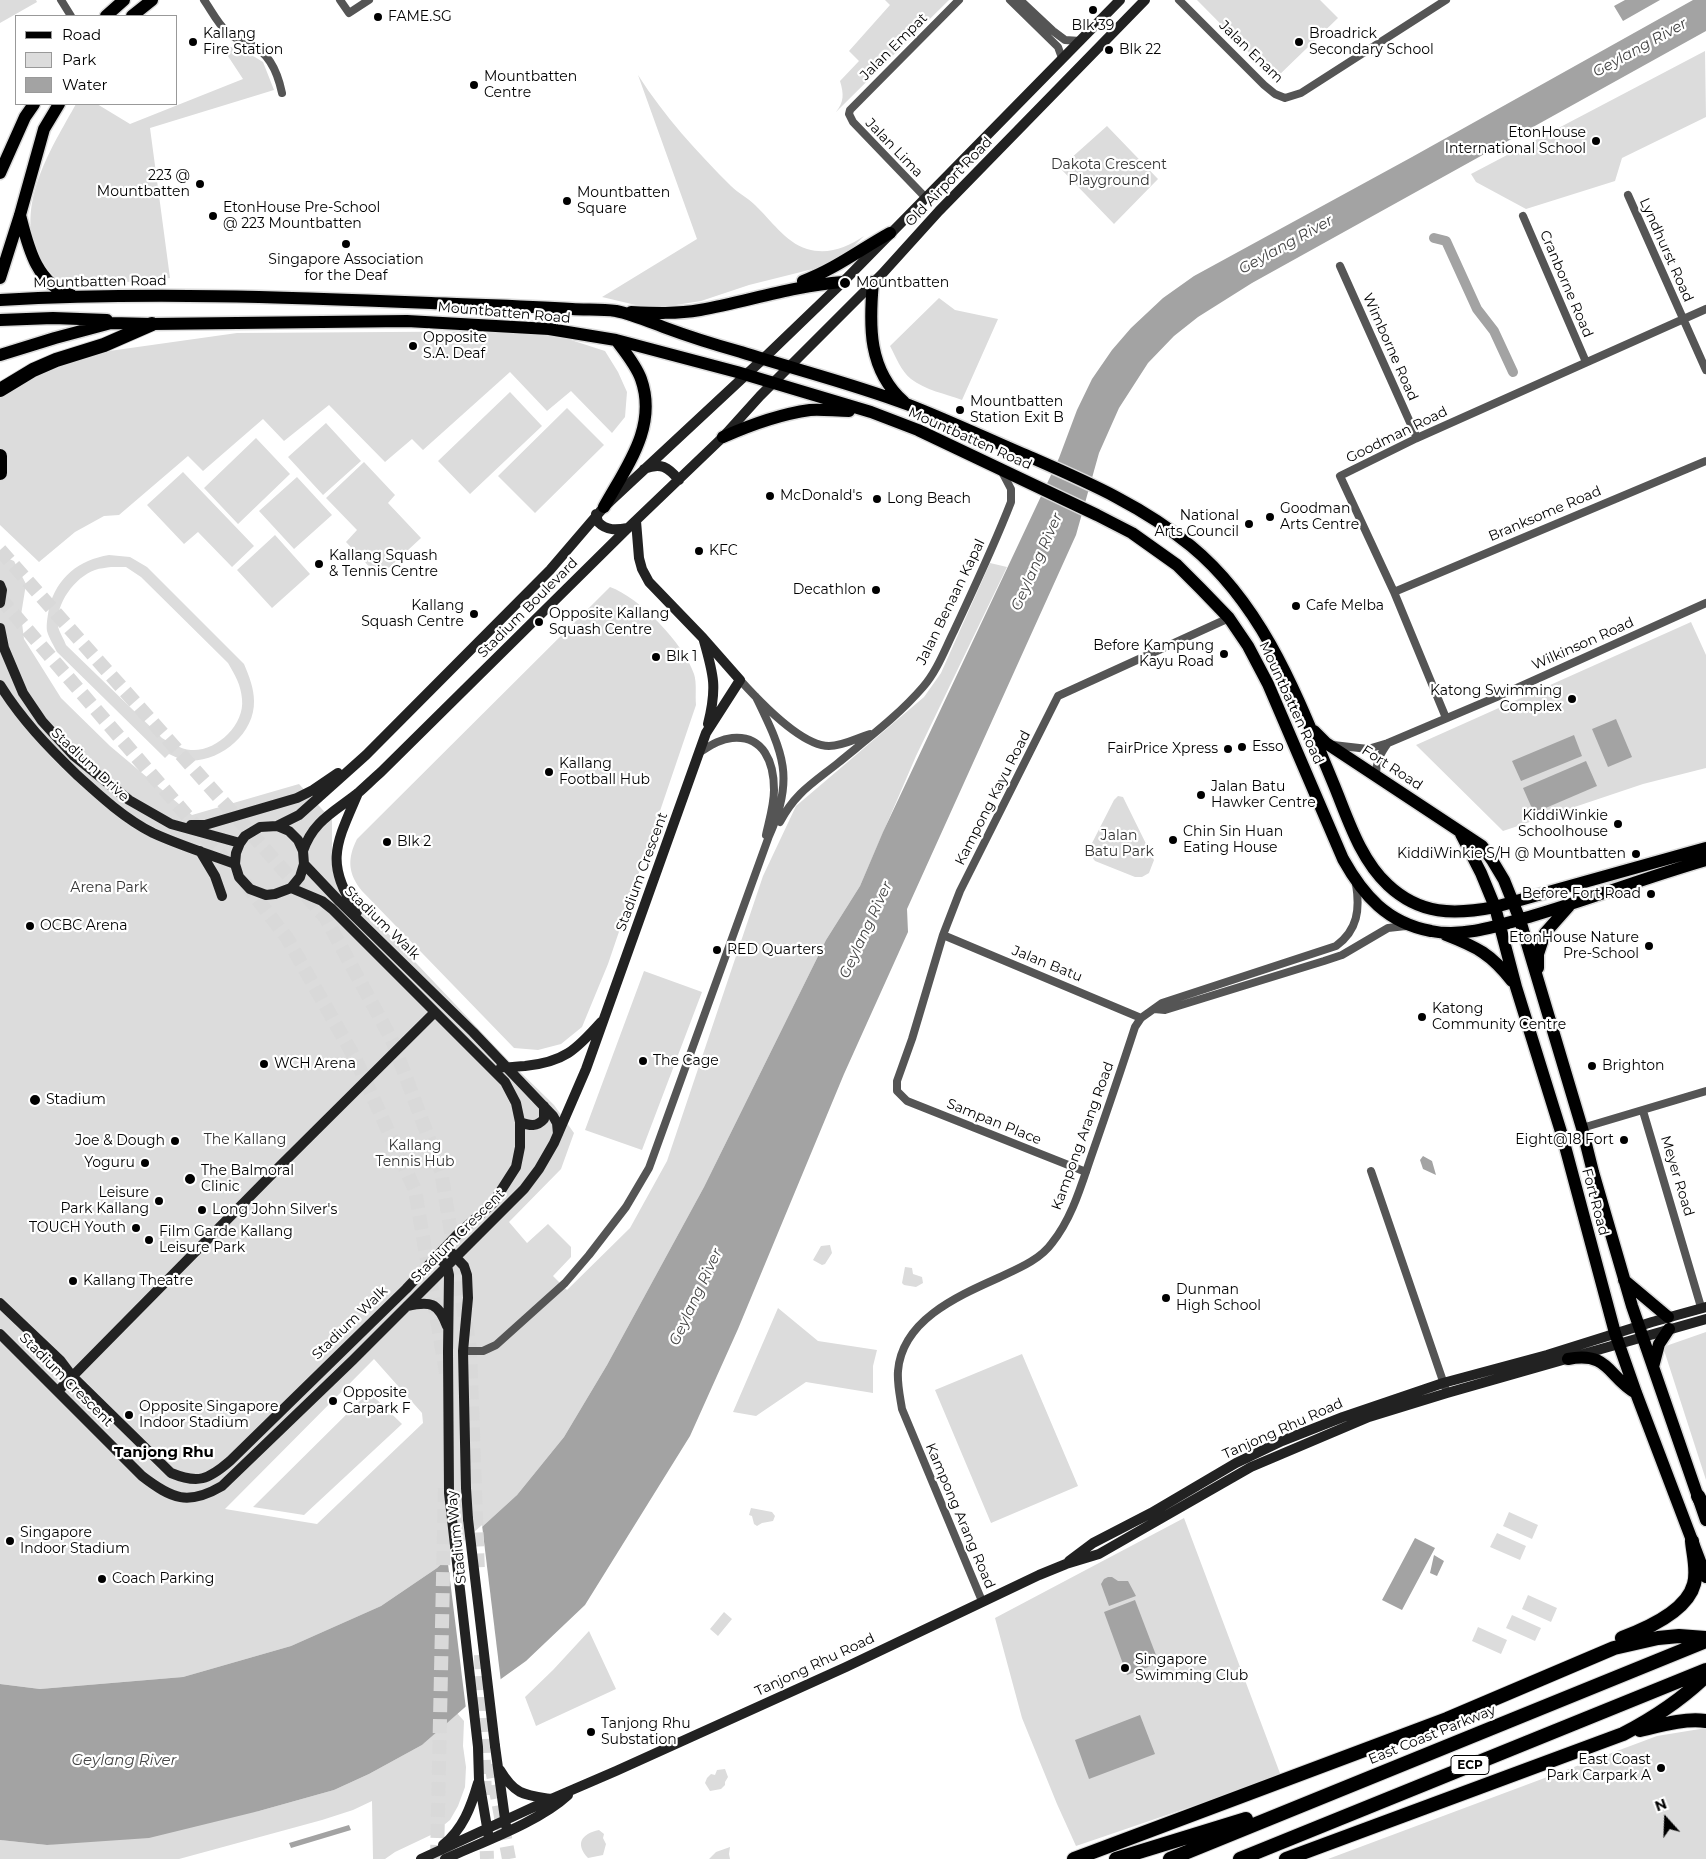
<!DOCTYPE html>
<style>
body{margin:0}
#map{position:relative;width:1706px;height:1859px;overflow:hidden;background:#fff;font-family:Montserrat,sans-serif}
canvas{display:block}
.legend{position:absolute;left:15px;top:15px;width:162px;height:90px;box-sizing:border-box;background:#fff;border:1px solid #999;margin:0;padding:6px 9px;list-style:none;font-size:15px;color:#000}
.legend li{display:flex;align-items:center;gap:10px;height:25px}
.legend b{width:25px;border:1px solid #999}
.north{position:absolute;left:1641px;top:1794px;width:50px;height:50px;-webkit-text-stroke:4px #fff;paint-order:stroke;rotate:340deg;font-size:14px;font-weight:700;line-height:20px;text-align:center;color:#000}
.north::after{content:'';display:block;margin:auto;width:18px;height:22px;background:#000;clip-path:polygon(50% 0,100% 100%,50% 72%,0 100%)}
</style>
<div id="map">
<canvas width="1706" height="1859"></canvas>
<ul class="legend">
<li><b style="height:6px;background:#000"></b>Road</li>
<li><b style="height:14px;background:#dcdcdc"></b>Park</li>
<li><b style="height:14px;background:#a3a3a3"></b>Water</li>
</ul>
<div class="north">N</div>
</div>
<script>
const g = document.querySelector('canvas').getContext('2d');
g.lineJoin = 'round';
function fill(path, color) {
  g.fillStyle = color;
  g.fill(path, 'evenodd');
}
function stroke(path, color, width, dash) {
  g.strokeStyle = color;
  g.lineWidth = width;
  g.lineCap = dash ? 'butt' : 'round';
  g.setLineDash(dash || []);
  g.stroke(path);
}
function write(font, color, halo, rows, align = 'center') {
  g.font = font + ' Montserrat,sans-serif';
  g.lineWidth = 4.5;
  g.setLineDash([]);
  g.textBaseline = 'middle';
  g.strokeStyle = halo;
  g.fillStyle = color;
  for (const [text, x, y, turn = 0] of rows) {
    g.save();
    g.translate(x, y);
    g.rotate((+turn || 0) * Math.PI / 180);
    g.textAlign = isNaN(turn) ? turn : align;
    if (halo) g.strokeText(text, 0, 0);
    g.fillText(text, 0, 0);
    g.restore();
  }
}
fill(new Path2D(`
 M0 0H36L37 2 0 23Z
 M885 0H949L836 112C844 102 844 94 840 81L859 61 849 51 890 5Z
 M1197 0H1320L1338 18 1275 79Z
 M220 44 245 51 263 62 274 90 150 128 170 278 84 286 57 280C51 272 40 262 36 252 17 201 52 147 76 104H97L130 124 243 79Z
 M1705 51 1706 117 1622 158 1615 181 1526 209 1476 182 1471 174Z
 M638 75C664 116 697 152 731 186 738 193 748 198 755 205 771 220 785 242 807 249 828 255 846 248 864 236L851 249 821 267 749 285 701 301 657 308 640 306 602 297 697 239Z
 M1107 126 1158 179 1114 224 1060 168Z
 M939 298 955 310 998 319 962 400C946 394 925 390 911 379 901 371 896 357 890 346Z
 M543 331 605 351 618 372 627 392 625 417 612 433 571 391 547 411 510 372 423 450 412 439 385 462 329 405 284 441 263 419 203 471 188 456 119 515 104 516 75 532 39 562 0 525V398L56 362 102 352 237 333Z
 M510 392 542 426 470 494 438 461Z
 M567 408 604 445 535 513 498 476Z
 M326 423 361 461 323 495 288 457Z
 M256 438 290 474 238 524 204 488Z
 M364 462 395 495 388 503 421 538 379 577 346 542 357 530 326 498Z
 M183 472 254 546 232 567 198 532 184 544 147 505Z
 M297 477 332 515 294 549 259 511Z
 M275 535 310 574 272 608 237 570Z
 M0 555 14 561 26 584 21 615 24 639 61 698 110 746 192 815 299 784 332 820V854L344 887 507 1059 554 1105 574 1133 561 1169 509 1222 527 1243 548 1224 571 1247V1257L553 1276 567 1290 630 1228 667 1161 763 876 796 806 924 697 941 673 990 563 1007 567 916 756 860 886 826 940 704 1187 607 1365 564 1437 517 1495 437 1568 381 1606 291 1646 183 1677 40 1689 0 1684ZM374 1359 422 1413 423 1423 317 1524 225 1509Z
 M109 555 130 557 147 567 244 664C249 676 254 688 254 701 255 735 217 765 184 760 179 759 174 756 169 754L165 758 57 652C54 646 49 638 47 631 46 624 48 615 49 608 57 577 79 560 109 555ZM111 567H126L141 577 228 663C235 675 241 685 242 699 245 725 216 752 191 750 180 749 171 743 162 738L66 645C64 639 59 632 58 626 55 604 75 577 95 570 100 568 106 568 111 567Z
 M610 587C639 597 684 644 694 674 697 683 695 695 696 705L608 964 582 1027 561 1044 538 1050 514 1048 362 891C348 874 347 859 357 839Z
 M1691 622 1706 655V768L1643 784 1503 831 1416 745Z
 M1118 796 1123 797 1154 860 1149 873 1142 877H1135L1095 861 1089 853 1090 847 1114 800Z
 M644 971 702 992 642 1150 585 1130Z
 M830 1245 832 1253 825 1264 822 1265 813 1260 821 1246Z
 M905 1267 912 1268 913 1274 922 1277 923 1283 916 1287 904 1285 902 1283Z
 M778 1308 818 1341 877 1350 873 1366V1393L806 1382 756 1416 733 1412Z
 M1706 1332V1480L1663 1347Z
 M1022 1354 1078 1486 991 1523 935 1390Z
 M369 1392 402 1424 304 1515 253 1507Z
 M751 1508 772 1512 775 1516 773 1521 762 1523 757 1526 754 1524 752 1516 749 1515Z
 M1509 1512 1538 1525 1532 1539 1503 1526Z
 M1184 1518 1281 1776 1076 1846 1057 1804 1022 1718 995 1618Z
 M1497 1533 1526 1546 1520 1560 1490 1547Z
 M1528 1595 1557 1608 1551 1622 1522 1609Z
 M724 1612 732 1619 718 1636 710 1629Z
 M1512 1615 1541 1628 1535 1641 1506 1628Z
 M1478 1627 1507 1640 1501 1654 1472 1641Z
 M589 1631 616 1689 536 1726 525 1697 553 1670Z
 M457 1713 464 1721 463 1746 466 1767 465 1787 458 1806 450 1820 433 1834 395 1852 385 1859H373L372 1801 353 1810 322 1820 179 1859H0V1840L47 1845 259 1811 334 1790 369 1774 422 1745Z
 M1706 1728V1859H1328L1657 1736Z
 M725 1769 728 1777 725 1782V1785L721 1789 710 1791 705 1783 707 1778 711 1774 715 1775 717 1770Z
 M599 1830 604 1834 603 1838 606 1844 603 1855 588 1858C575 1844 581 1834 599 1830Z
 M730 1847 729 1854 730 1859H709L716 1852Z`), '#dcdcdc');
fill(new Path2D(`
 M1625 0H1660L1623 21 1614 6Z
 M1693 0H1706V31L1252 283 1198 317 1174 336 1148 363 1119 408 1099 453 1076 535 907 909 908 932 844 1074 738 1329 690 1436 585 1605 526 1661 480 1694 422 1745 369 1774 334 1790 259 1811 149 1838 47 1845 0 1840V1684L40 1689 183 1677 291 1646 381 1606 437 1568 517 1495 564 1437 607 1365 704 1187 826 940 860 886 883 832 1059 458 1077 410 1092 379 1112 350 1131 328 1163 298 1194 276 1412 157Z
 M1616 719 1632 757 1608 767 1592 729Z
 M1574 735 1582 756 1521 781 1512 761Z
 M1586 761 1597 786 1534 813 1523 788Z
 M1423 1156 1432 1161 1436 1175 1423 1169 1420 1160Z
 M1415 1538 1435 1548 1402 1610 1382 1600Z
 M1434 1555 1444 1561 1437 1576 1430 1573Z
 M1108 1577H1112L1118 1581H1128L1136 1596 1109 1606 1101 1584 1104 1579Z
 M1135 1600 1159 1663 1127 1675 1104 1612Z
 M1140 1715 1155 1754 1089 1779 1075 1740Z
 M349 1825 351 1830 291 1848 289 1843Z`), '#a3a3a3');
fill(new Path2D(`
 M482 1525 501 1682 466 1709 447 1556Z`), '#fff');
stroke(new Path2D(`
 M1434 238 1446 241 1477 309 1494 331 1513 372`), '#a3a3a3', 10);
stroke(new Path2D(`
 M0 550 325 917 392 1040 441 1171 470 1349 478 1573
 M0 598 231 867
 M245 883 287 938 356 1060 415 1190 446 1373
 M481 1655 485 1801
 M491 1764 509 1859
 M486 1830 487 1859
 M437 1859 445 1485`), '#d9d9d9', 14, [14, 7]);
const primary = new Path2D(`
 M106 16 124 0
 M132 16 152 0
 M0 173 25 117 34 104
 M20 215C28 246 36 284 71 295
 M0 278 20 215 44 129 59 104
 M803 281C835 269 861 249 890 233
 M873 282C869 326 868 370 904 402
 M0 300C144 292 287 297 431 303 478 305 525 306 572 309 586 310 601 309 616 311 632 314 650 322 666 328 690 337 716 345 741 352 797 370 854 384 909 405 950 421 990 440 1030 457 1087 482 1143 506 1191 546 1265 607 1298 699 1334 785 1348 819 1360 859 1388 885 1420 915 1454 915 1495 907L1706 848
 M631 312C654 313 677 314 700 310 749 301 792 286 843 282
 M0 320 53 318 107 320
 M0 355 55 338 111 323 152 324 407 321 549 329 616 340 737 372 871 412 918 430 1097 515 1132 533 1177 565 1201 589 1229 618 1248 646 1268 684 1343 859C1363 895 1387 923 1431 931 1464 938 1500 925 1532 916 1590 899 1647 877 1706 860
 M723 437C750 425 781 414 810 410 822 409 836 411 849 411
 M604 507C626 467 658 427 641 379 636 365 625 352 616 340
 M1314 731 1326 743 1482 846 1492 860 1504 880 1520 920 1582 1128 1593 1172 1632 1306 1706 1520
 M1461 834 1481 873 1495 907 1516 987 1562 1135 1615 1333 1636 1393 1706 1577
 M1446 935C1477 947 1491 954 1512 981
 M1538 968V954L1545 933 1569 906
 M1624 1280 1668 1317
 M1568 1359C1609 1351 1608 1377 1636 1393
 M1653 1367 1659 1344 1669 1329`);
const highway = new Path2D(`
 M0 390 33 370 56 360 104 345 152 324
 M0 456V473
 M1698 1496 1706 1510
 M1622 1638C1646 1629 1687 1611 1694 1584 1698 1570 1693 1554 1692 1541
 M1640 1730C1661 1725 1685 1718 1706 1721
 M1074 1859 1447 1719 1614 1648 1658 1638 1679 1636 1706 1638
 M1116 1859 1246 1819
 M1170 1859 1706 1641
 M1240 1859 1706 1670
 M1286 1859 1623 1734C1654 1718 1681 1700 1706 1676`);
stroke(primary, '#dbdbdb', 15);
stroke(highway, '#dbdbdb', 16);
stroke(new Path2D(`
 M61 0 71 16
 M204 0C211 10 218 24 227 32 235 39 242 41 251 45 270 53 278 74 282 93
 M340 0 349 13 369 0
 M1010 0 1058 47 1062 58
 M1020 0 1053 31 1065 40 1080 41
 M1179 0 1264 85 1275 94 1285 98 1301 93 1446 0
 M1628 195 1706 370
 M925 197 853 122 849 114 850 110 959 0
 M1523 216 1586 362
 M1340 266 1417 438
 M1394 592 1706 461
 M740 680C759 701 801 746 829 746 843 746 857 738 870 734
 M1446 718 1394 592 1340 476 1417 438 1706 309
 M1333 745 1368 749 1388 743 1499 696 1706 603
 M700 752C710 746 720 739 732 738 764 735 774 763 774 790 774 805 769 821 766 835
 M1376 776C1376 762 1380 754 1388 743
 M780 822C795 793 813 783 838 763 867 739 898 716 923 687 937 671 945 649 954 631 974 588 994 546 1011 502V489L1001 470
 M943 935 1141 1018
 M1154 1009 1165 1010 1324 961 1342 955 1388 928 1406 926
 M1643 1111 1701 1307
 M1582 1128 1706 1091
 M1371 1171 1445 1387
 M1086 1172 907 1101 897 1091V1081L912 1039 943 935 960 891 1058 696 1229 618
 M463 1351H483L496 1345 565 1283 589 1255 626 1207 649 1168 769 836C796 777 782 751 756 697
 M982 1601 902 1409C900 1396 897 1384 898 1371 902 1320 958 1296 998 1278 1017 1269 1040 1260 1052 1243 1072 1218 1081 1186 1091 1157 1106 1114 1121 1070 1135 1027L1141 1018 1162 1003 1336 946C1358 930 1360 909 1356 884`), '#555', 8);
stroke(new Path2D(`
 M644 469C661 462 668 467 679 480
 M596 514 598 522C607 531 616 530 628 528
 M0 585 2 590 0 603
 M0 628 4 648 23 693 42 721 73 755 129 800 171 824 240 843
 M704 641C714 676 717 688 708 724
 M0 685C21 719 48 747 77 775 100 796 125 819 153 833 179 845 208 854 235 864
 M191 825H205L297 798 313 790 338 773
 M277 826 289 831 298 840 303 851 304 864 300 877 291 888 275 894 266 895 250 889 239 877 235 864 236 853 240 843 245 836 260 827 277 826 299 815 366 755 550 570 604 507 763 359 843 282 1120 0
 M200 851 215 876 222 896
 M303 851C313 821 334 812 358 793 366 786 373 779 381 772L628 528 723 437 760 396 882 274 939 211 1145 0
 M304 864 340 902 473 1032 553 1116 557 1123 558 1134
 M357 912C324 863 336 844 358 793
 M501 1067C509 1068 517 1066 525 1066 564 1062 576 1050 601 1022
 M520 1122C530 1126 537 1127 544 1119V1106
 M446 1247 464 1266 467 1275 468 1298 463 1351 466 1488 468 1519
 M437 1256 447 1266 449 1275 448 1352 449 1493 478 1747 479 1780 489 1839
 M0 1303 60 1360 72 1376 171 1473C198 1484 208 1480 230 1461L406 1289 458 1234 493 1203 516 1167 520 1147V1122L516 1103 505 1082 332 909 322 901 291 888
 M407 1306C430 1301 438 1302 447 1326
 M0 1334 142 1476C172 1499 188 1506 222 1486L353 1360 524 1189 539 1169 554 1143 586 1069 706 733 740 680 703 638 649 582 642 569 639 558 636 521
 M58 1391 280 1166 435 1012
 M1069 1561 1093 1543 1151 1513 1236 1463 1282 1441 1343 1417 1443 1383 1547 1355 1652 1322 1706 1307
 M495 1746 506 1826
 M500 1770C515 1795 524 1795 551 1799
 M443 1845C463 1829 471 1807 478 1783
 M421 1859 551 1799 616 1771 846 1667 1039 1575 1066 1564 1099 1554 1251 1467 1369 1417 1447 1393 1706 1319
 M445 1859C482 1842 539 1822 568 1795`), '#222', 10);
stroke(primary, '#000', 12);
stroke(highway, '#000', 14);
stroke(new Path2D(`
 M468 1519 495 1746`), '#222', 10);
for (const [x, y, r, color] of [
 [1093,10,5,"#000"],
 [378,17,5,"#000"],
 [193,42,5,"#000"],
 [1299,42,5,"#000"],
 [1109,50,5,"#000"],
 [474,85,5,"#000"],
 [1596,141,5,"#000"],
 [200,184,5,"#000"],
 [567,201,5,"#000"],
 [213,216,5,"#000"],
 [346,244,5,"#000"],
 [845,283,6,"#000"],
 [413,346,5,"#000"],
 [960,410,5,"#000"],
 [770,496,5,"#000"],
 [877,499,5,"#000"],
 [1270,517,5,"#000"],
 [1249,524,5,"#000"],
 [699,551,5,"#000"],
 [319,564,5,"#000"],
 [876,590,5,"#000"],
 [1296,606,5,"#000"],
 [474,614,5,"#000"],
 [539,622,5,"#000"],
 [1224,654,5,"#000"],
 [656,657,5,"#000"],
 [1572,699,5,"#000"],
 [1242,747,5,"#000"],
 [1228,749,5,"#000"],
 [549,772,5,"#000"],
 [1201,795,5,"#000"],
 [1618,824,5,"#000"],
 [1173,840,5,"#000"],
 [387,842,5,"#000"],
 [1636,854,5,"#000"],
 [1651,894,5,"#000"],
 [30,926,5,"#000"],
 [1649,946,5,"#000"],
 [717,950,5,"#000"],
 [1422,1017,5,"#000"],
 [643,1061,5,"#000"],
 [264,1064,5,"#000"],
 [1592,1066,5,"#000"],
 [35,1100,6,"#000"],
 [1624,1140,5,"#000"],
 [175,1141,5,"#000"],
 [145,1163,5,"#000"],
 [190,1179,6,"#000"],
 [159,1201,5,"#000"],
 [202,1210,5,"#000"],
 [136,1228,5,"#000"],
 [149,1240,5,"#000"],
 [73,1281,5,"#000"],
 [1166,1298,5,"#000"],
 [333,1401,5,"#000"],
 [129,1415,5,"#000"],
 [10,1541,5,"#000"],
 [102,1579,5,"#000"],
 [1125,1668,5,"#000"],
 [591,1732,5,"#000"],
 [1661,1768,5,"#000"]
]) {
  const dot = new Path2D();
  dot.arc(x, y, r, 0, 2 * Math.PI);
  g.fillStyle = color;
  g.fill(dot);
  stroke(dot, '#fff', 2);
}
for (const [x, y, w] of [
 [1470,1765,38]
]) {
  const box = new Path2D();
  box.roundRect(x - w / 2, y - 9.5, w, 19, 4);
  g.fillStyle = '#fff';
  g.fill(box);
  stroke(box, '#000', 1);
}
write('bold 12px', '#000', null, [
 ["ECP",1470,1765]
]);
write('14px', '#000', '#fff', [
 ["FAME.SG",388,17],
 ["Blk 39",1093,26,"center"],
 ["Kallang",203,34],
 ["Fire Station",203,50],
 ["Broadrick",1309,34],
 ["Secondary School",1309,50],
 ["Blk 22",1119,50],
 ["Mountbatten",484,77],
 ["Centre",484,93],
 ["EtonHouse",1586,133,"right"],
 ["International School",1586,149,"right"],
 ["223 @",190,176,"right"],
 ["Mountbatten",190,192,"right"],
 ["Mountbatten",577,193],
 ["Square",577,209],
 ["EtonHouse Pre-School",223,208],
 ["@ 223 Mountbatten",223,224],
 ["Singapore Association",346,260,"center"],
 ["for the Deaf",346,276,"center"],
 ["Mountbatten",856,283],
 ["Opposite",423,338],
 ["S.A. Deaf",423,354],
 ["Mountbatten",970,402],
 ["Station Exit B",970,418],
 ["McDonald's",780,496],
 ["Long Beach",887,499],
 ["Goodman",1280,509],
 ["Arts Centre",1280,525],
 ["National",1239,516,"right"],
 ["Arts Council",1239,532,"right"],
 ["KFC",709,551],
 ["Kallang Squash",329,556],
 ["& Tennis Centre",329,572],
 ["Decathlon",866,590,"right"],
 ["Kallang",464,606,"right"],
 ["Squash Centre",464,622,"right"],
 ["Cafe Melba",1306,606],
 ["Opposite Kallang",549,614],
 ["Squash Centre",549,630],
 ["Before Kampung",1214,646,"right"],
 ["Kayu Road",1214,662,"right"],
 ["Blk 1",666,657],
 ["Katong Swimming",1562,691,"right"],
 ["Complex",1562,707,"right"],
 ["Esso",1252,747],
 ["FairPrice Xpress",1218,749,"right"],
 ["Kallang",559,764],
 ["Football Hub",559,780],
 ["Jalan Batu",1211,787],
 ["Hawker Centre",1211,803],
 ["KiddiWinkie",1608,816,"right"],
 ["Schoolhouse",1608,832,"right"],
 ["Chin Sin Huan",1183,832],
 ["Eating House",1183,848],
 ["Blk 2",397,842],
 ["KiddiWinkie S/H @ Mountbatten",1626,854,"right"],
 ["Before Fort Road",1641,894,"right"],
 ["OCBC Arena",40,926],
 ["EtonHouse Nature",1639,938,"right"],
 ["Pre-School",1639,954,"right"],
 ["RED Quarters",727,950],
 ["Katong",1432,1009],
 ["Community Centre",1432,1025],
 ["The Cage",653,1061],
 ["WCH Arena",274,1064],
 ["Brighton",1602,1066],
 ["Stadium",46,1100],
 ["Eight@18 Fort",1614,1140,"right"],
 ["Joe & Dough",165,1141,"right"],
 ["Yoguru",135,1163,"right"],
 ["The Balmoral",201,1171],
 ["Clinic",201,1187],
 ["Leisure",149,1193,"right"],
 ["Park Kallang",149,1209,"right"],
 ["Long John Silver's",212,1210],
 ["TOUCH Youth",126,1228,"right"],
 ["Film Garde Kallang",159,1232],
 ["Leisure Park",159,1248],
 ["Kallang Theatre",83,1281],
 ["Dunman",1176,1290],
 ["High School",1176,1306],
 ["Opposite",343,1393],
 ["Carpark F",343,1409],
 ["Opposite Singapore",139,1407],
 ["Indoor Stadium",139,1423],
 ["Singapore",20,1533],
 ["Indoor Stadium",20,1549],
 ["Coach Parking",112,1579],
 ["Singapore",1135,1660],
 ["Swimming Club",1135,1676],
 ["Tanjong Rhu",601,1724],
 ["Substation",601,1740],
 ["East Coast",1651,1760,"right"],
 ["Park Carpark A",1651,1776,"right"]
], 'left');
write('14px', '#000', '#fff', [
 ["Jalan Empat",894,47,-45],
 ["Jalan Enam",1251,52,44],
 ["Jalan Lima",894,148,46],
 ["Old Airport Road",949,182,-46],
 ["Lyndhurst Road",1666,250,66],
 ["Mountbatten Road",100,282,-1],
 ["Cranborne Road",1566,284,67],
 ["Mountbatten Road",504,313,5],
 ["Wimborne Road",1390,347,66],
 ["Goodman Road",1397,435,-26],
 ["Mountbatten Road",970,439,24],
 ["Branksome Road",1545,514,-23],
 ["Jalan Benaan Kapal",951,602,-64],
 ["Stadium Boulevard",528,608,-45],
 ["Wilkinson Road",1583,644,-24],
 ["Mountbatten Road",1291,703,65],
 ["Stadium Drive",90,765,43],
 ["Fort Road",1392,768,33],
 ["Kampong Kayu Road",993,798,-63],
 ["Stadium Crescent",642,872,-70],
 ["Stadium Walk",382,923,44],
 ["Jalan Batu",1047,964,22],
 ["Sampan Place",994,1122,22],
 ["Kampong Arang Road",1083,1136,-70],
 ["Meyer Road",1677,1176,73],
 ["Fort Road",1595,1202,75],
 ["Stadium Crescent",458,1236,-45],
 ["Stadium Walk",350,1323,-44],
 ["Stadium Crescent",66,1380,45],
 ["Tanjong Rhu Road",1283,1429,-24],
 ["Kampong Arang Road",960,1516,67],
 ["Stadium Way",457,1537,-96],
 ["Tanjong Rhu Road",815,1665,-25],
 ["East Coast Parkway",1432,1735,-22]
]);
write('14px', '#333', '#fff', [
 ["Dakota Crescent",1109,165],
 ["Playground",1109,181],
 ["Jalan",1119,836],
 ["Batu Park",1119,852],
 ["Arena Park",109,888],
 ["The Kallang",245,1140],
 ["Kallang",415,1146],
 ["Tennis Hub",415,1162]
]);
write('italic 15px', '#444', '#fff', [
 ["Geylang River",1640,48,-29],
 ["Geylang River",1286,245,-29],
 ["Geylang River",1037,562,-66],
 ["Geylang River",866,930,-65],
 ["Geylang River",696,1297,-65],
 ["Geylang River",124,1761]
]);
write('bold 15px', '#000', '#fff', [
 ["Tanjong Rhu",164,1453]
]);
</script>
